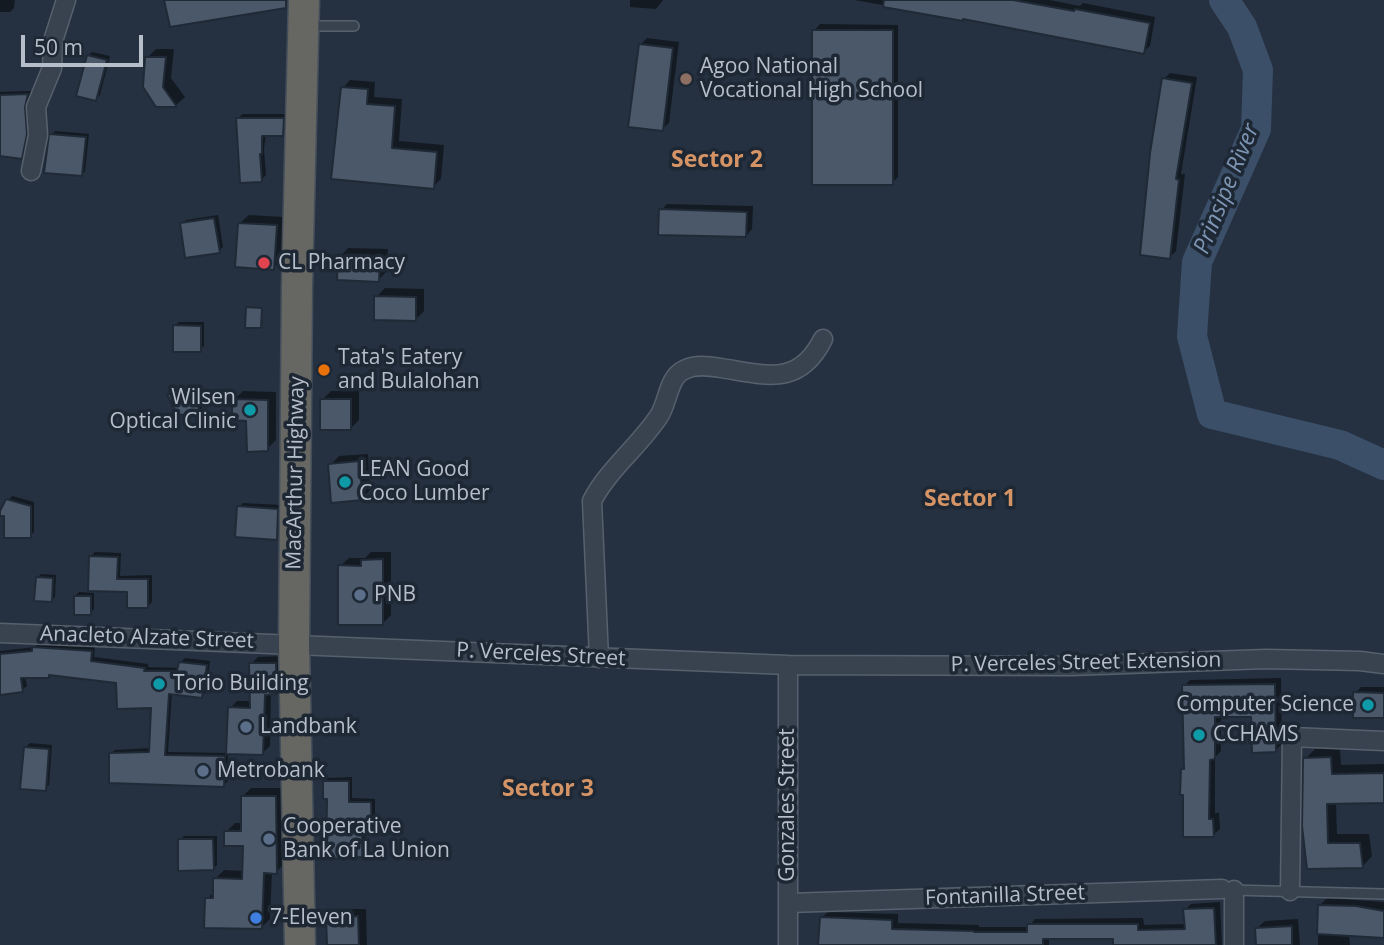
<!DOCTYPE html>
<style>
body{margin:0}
#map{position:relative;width:1384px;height:945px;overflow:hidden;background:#253140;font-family:"Open Sans",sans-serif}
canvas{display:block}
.scale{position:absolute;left:21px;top:35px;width:122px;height:32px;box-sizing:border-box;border:4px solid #b6beca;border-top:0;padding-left:9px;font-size:21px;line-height:24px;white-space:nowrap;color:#b6beca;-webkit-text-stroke:5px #1e2835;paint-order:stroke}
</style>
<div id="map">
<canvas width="1384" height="945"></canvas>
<div class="scale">50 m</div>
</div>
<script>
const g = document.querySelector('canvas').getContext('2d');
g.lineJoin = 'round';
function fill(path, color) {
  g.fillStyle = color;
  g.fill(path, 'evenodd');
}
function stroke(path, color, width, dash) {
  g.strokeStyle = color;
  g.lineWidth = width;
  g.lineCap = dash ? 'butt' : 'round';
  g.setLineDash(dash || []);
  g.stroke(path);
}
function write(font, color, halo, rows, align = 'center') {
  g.font = font + ' "Open Sans",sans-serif';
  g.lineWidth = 7;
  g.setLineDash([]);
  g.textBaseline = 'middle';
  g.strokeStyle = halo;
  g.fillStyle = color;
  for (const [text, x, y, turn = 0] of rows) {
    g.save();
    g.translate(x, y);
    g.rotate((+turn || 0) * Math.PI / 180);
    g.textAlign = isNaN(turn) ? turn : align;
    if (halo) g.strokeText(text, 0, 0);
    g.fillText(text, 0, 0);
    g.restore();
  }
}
fill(new Path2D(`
 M0 0H15L14 8 10 12H0Z
 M630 0H663L656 9 630 7Z
 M854 0H1049L1080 6 1083 3 1155 17 1150 46 1143 52 964 17 962 19Z
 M820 24 898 25V177L892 183 814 31Z
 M647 38 679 42 669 123 662 129 640 45Z
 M156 49H174L171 78 185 97 176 105H157L147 58Z
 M92 52 110 56 100 95 96 99 88 56Z
 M1170 73 1197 77 1181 174H1185L1176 251 1170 257 1164 79Z
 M350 80 375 82 374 97 402 99 399 141 444 145 441 179 433 187 333 178 343 88Z
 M31 91 28 102 30 129 25 153 21 157 0 155V92Z
 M243 114H288L287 129 282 134H266L264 149 266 175 261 180 238 118Z
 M55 131 89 134 85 171 81 175 51 135Z
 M667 204 753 206 752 229 746 236 661 210Z
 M218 215 223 247 219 251 182 224 186 220Z
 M249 215 284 217 282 260 273 268 240 223Z
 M348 248 388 249 387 271 378 280 340 257Z
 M385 288 424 289V311L415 320 376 297Z
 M179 322H204V346L200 350 175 326Z
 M173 391H201L202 409 198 413 169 395Z
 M243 391 276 392V440L267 449 234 400Z
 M331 391H359V420L350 429 322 400Z
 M368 454 370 490 362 499 330 465 339 456Z
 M12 496 34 502V532L30 536 8 500Z
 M243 503 281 505V534L277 538 239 507Z
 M95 552 121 553 120 576 152 575V602L148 606 129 590 91 556Z
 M371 552H391V615L382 624 340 566 349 558H365Z
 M41 574 56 575 55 597 51 601 37 578Z
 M79 592 94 593V609L90 613 75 596Z
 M39 643 95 647 94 657 148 664V667L180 668V663L185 658 210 661 206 692 202 696 172 692 168 752 228 753 230 708 237 701H252L251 664 258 657 283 656V686L276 693H271L270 746 262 753 228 752V781L224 785 110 754 115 750 151 748 153 706 118 682 51 674 48 676 25 677 27 686 22 690 0 693V651L35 647Z
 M1281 678 1282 744 1275 751 1253 715H1221V751L1215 757V813H1219L1220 829 1213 835 1182 769 1185 766 1184 686 1190 680Z
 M1361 687H1384V716L1355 693Z
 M30 743 52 745 49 785 45 789 26 747Z
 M1340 748 1341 765 1384 764V801L1336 802 1337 834H1369L1372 856 1363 866 1308 868 1305 759 1315 749Z
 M352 777V798L375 799V829L371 833 365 832 366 852 362 855 329 797 324 781 328 778Z
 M251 788H284L285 863 276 872H272L270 919 262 927 207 899 215 891V879L224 870 244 871V844L226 832 235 823H243L242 797Z
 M184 836H217V865L213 869 180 840Z
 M1327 898 1384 902V935L1349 934 1350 945H1318L1319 906Z
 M1220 902 1222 945H1115L1114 937H1049V945H819L821 918 828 912 898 914V923L979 925V927H1029L1035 919 1143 918 1144 925 1186 924 1185 910 1191 904Z
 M337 909H366L367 945H329L328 918Z
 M1298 919 1300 945H1258L1257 928 1265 921Z`), '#0007');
stroke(new Path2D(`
 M1224 0 1242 27 1258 70 1256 129 1197 262 1192 336 1212 414 1340 445 1384 465`), '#3b4f69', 30);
const building = new Path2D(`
 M164 0H286V8L170 27Z
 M884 0H1013L1074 11 1075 9 1150 23 1144 54 963 19V21L883 7Z
 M812 30H893V185H812Z
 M639 44 673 48 663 131 628 127Z
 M87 55 107 60 96 101 76 96Z
 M145 57H166L163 87 177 107H156L143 87Z
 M1162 78 1192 83 1176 179 1179 180 1170 259 1140 255 1150 153Z
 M341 87 368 89 367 104 395 106 392 148 437 152 434 189 331 179Z
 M28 94 25 107 27 134 22 159 0 156V95Z
 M236 118H284L283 136H262V154H260L262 182 240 183Z
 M49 134 86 137 82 176 44 173Z
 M659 209 747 212 746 237 658 235Z
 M214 218 220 253 185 258 180 223Z
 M238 223 277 225 274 270 235 267Z
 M338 256 380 257 379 282 337 280Z
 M374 296 416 297V321L374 320Z
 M246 307 262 308 261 328H245Z
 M173 325 201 326V352H173Z
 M167 394H198L199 414 177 415Z
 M232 399 268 400V451L247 452 246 421 232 420Z
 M320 399H351V430H320Z
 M359 461 363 500 331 503 328 464Z
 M6 499 31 506V538H4V516H0V511Z
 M237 506 278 509 277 540 235 537Z
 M89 556 118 557 117 579H148V608H127V592L88 591Z
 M383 559V625H338V565L361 566V560Z
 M36 577 53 578 52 602 34 601Z
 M74 596H91V615H74Z
 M32 647 92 651 91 661 145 668 144 671H177L179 662 207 665 202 698 169 694 165 755 225 756 224 787 109 783V753L149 752 151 708 117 709 116 683 49 675V678H21L23 692 0 695V654L32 651Z
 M249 663H276L277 694 265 695 263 755 226 754 228 707 250 708Z
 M1275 684 1276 752 1252 753 1251 717H1215V759L1210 760 1209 819H1213L1214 837H1183V795H1180L1181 769H1184L1182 685Z
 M1353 692 1384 693V718H1353Z
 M24 747 49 749 46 791 20 789Z
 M1331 757 1332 774 1384 773V803L1327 804 1328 843H1360L1363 868 1307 869 1302 826 1303 758Z
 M323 781H349V802H371L372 834H362L363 857 326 859 327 799H323Z
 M241 796H276L277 874 264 873 262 929 204 928 205 898H213V878L242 879 243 846H224V831H241Z
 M178 839H213L214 870 178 871Z
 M1318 905 1356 906 1384 911V938L1317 934Z
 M1214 908 1216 945H1113V939H1043V945H818L820 917 892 920V929L974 931V932H1027V924H1138V930L1185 929 1183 909Z
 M358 916 359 945H327L326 917Z
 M1292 926V945H1256L1255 928Z`);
fill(building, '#4b5869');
stroke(building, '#202a37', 2);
const service = new Path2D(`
 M308 26H354
 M1231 890 1384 894`);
const minor = new Path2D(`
 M31 171 38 135 36 107 52 68 53 41 66 0
 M0 633 788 665 1071 666 1266 659 1360 661 1384 664
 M599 658 592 501C607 471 640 445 659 416 668 403 668 377 684 370 695 364 709 366 721 368 766 375 799 387 823 339
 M788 665V945
 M1234 890V945
 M1290 891 1292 737 1384 741
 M788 903 1222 889`);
const trunk = new Path2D(`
 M300 945 294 643 297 286 304 0`);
stroke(service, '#57616d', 12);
stroke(minor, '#57616d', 21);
stroke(trunk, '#444e5a', 33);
stroke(service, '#394350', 9);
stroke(minor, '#394350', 18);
stroke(trunk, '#666663', 30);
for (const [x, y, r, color] of [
 [686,79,7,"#8d6e63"],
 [264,263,7,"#e0444e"],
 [324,370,7,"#e8710a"],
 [250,410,7,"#0f9aa8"],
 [345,482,7,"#0f9aa8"],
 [360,595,7,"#5c6f8a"],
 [159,684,7,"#0f9aa8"],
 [1368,705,7,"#0f9aa8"],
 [246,727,7,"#5c6f8a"],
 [1199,735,7,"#0f9aa8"],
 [203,771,7,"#5c6f8a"],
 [269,839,7,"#5c6f8a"],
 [256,918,7,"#3f7fe0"]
]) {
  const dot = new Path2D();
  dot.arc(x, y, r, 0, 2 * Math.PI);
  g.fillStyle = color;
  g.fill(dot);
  stroke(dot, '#1e2835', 2.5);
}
write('21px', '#b6beca', '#1e2835', [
 ["Agoo National",700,67],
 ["Vocational High School",700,91],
 ["CL Pharmacy",278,263],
 ["Tata's Eatery",338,358],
 ["and Bulalohan",338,382],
 ["Wilsen",236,398,"right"],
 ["Optical Clinic",236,422,"right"],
 ["LEAN Good",359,470],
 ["Coco Lumber",359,494],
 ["PNB",374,595],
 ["Torio Building",173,684],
 ["Computer Science",1354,705,"right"],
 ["Landbank",260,727],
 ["CCHAMS",1213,735],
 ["Metrobank",217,771],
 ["Cooperative",283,827],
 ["Bank of La Union",283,851],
 ["7-Eleven",270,918]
], 'left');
write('21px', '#b6beca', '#1e2835', [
 ["MacArthur Highway",296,473,-89],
 ["Anacleto Alzate Street",147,638,2],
 ["P. Verceles Street",541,655,3],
 ["P. Verceles Street Extension",1086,663,-1],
 ["Gonzales Street",788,805,-90],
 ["Fontanilla Street",1005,896,-2]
]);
write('bold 23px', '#d59466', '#1e2835', [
 ["Sector 2",717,160],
 ["Sector 1",970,499],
 ["Sector 3",548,789]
]);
write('italic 23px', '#7d95b2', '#1e2835', [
 ["Prinsipe River",1227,189,-68]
]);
</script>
